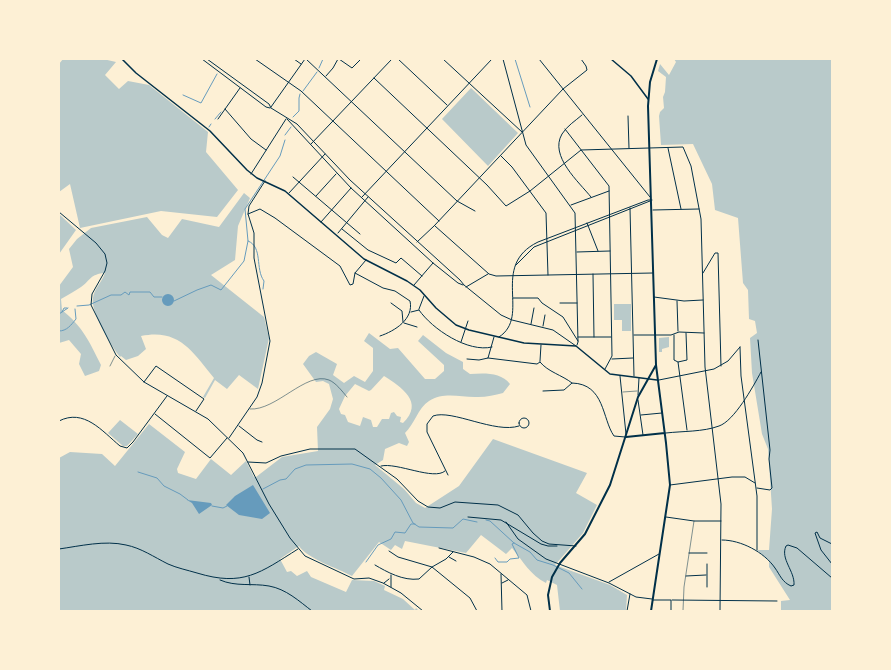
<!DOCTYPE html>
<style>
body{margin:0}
#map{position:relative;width:891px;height:670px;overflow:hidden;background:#fdf0d5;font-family:"DejaVu Sans",sans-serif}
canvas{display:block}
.frame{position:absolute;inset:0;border:60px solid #fdf0d5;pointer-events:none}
</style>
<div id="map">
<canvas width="891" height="670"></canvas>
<div class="frame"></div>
</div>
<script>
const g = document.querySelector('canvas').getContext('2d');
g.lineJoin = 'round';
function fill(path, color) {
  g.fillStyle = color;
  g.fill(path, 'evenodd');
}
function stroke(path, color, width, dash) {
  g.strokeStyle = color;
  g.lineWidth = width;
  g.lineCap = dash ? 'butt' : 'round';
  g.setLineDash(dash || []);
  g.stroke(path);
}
fill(new Path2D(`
 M63 59H103L116 62 105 75 119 89 128 81 149 85 208 132 206 152 238 190 217 217 161 211 80 228 70 184 59 192V64Z
 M674 59H832V611H781V601L790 600 769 567V561L757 550H769L772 509 768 449 762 434 752 373 750 338 757 333 755 321 749 319 748 290 743 283 738 218 715 210 712 184 693 144 661 145 659 116 660 112 664 108 663 97 665 92 666 77 658 71 660 64 669 75 676 62Z
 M471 88 518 133 488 166 442 119Z
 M244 193 250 198 238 226 235 260 211 275 264 317 269 338 258 389 239 375 227 389 215 380 205 398 203 397 214 378C193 352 179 328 141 336L146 349 138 356 126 360 121 356 120 357C112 347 90 311 93 298 94 289 102 282 105 273 90 274 91 280 81 287 75 291 68 295 61 299L62 310C83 327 89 341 101 365L99 371 85 376 79 364 81 354 69 340 59 343V286L73 267 69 249 77 239 91 228 147 217 162 235 168 238 182 219 219 227Z
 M59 214 76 230 59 254Z
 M614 304H631V331H622V320H614Z
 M369 333 390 349 398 348 425 379H435L444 371V365L418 341 423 335 446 353 463 362V369L470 374C484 373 501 372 510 384L503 393C495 395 487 397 478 397 462 398 445 391 429 401 418 408 414 425 405 433L409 442 407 446 399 443 385 449 383 460 375 465 404 489 416 503 425 508 459 486 493 439 587 473 576 493 597 505 583 533 555 565 610 585 627 595 626 611H560L557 585 547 580 546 583C530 575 523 561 512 548L506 554 481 535 466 553 405 541 402 549 395 545 391 550 379 542 352 576C337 568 308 559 299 546L280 559 287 572 291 571 297 576 307 571 311 577 346 592 352 580 374 581 385 586 384 590 403 599 415 610 416 608 419 611H59V458L70 452 102 454 115 466 149 424 185 452 177 469 178 473 196 479 211 459 231 475 246 461 254 477H256L282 457 318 451 317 427 330 409 333 399 329 384 323 381 316 382 303 364 309 356 316 352 337 364 333 375 344 383 354 376 365 382 373 371V348L364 341ZM384 376C401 387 425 402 403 423L400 422 401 417 397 416 394 412 391 413 389 419H382L377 427H373L371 420 363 417 360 426 348 422 345 415 341 414 339 409 345 396 355 384 369 391 371 390Z
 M669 337V347L662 349V352H659V338Z
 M120 420 138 434 127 446H123L108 433Z`), '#b9caca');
fill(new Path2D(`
 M162 300a6 6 0 1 1 12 0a6 6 0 1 1-12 0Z
 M253 485 270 513 262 519 239 515 226 505 235 496Z
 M187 500 211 503 212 505 199 514 192 503Z`), '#669bbc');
stroke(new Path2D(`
 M515 59 530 107
 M319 68 323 59
 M303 91 317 72
 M183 95 201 103 217 74
 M293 117 299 111V98L300 94
 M215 119 221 112
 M209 127 211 124
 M285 135 291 127
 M263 289 264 281C255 269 263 247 248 241L245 209 280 156 285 140
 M174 301 197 290 211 285 221 290 244 261 248 241
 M77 306 89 305 111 295H121L125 292 129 295 130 292H150L154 297H162
 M62 312 64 308H67
 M59 314 68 308
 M59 331C67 331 71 325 76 319L75 309
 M138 472 157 478 164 486 180 494 188 500
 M263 489 280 480 286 479 295 469 306 465 352 464 370 469 381 478 401 500 413 523 419 527 453 528 463 519 477 522
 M212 506 223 508 227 506
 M486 520 490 521 514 543 530 552 537 560 553 565 569 573 582 589
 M495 558 498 562H507L510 559 519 558 512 544 514 543
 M366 562 378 545 391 539 395 532 405 533 411 524H415`), '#669bbc', 1);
stroke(new Path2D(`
 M110 366 115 356
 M623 392 637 391
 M250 409C276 411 306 371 329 380 336 383 342 391 347 397
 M683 611 684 587 694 521`), '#003049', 0.5);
stroke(new Path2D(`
 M255 59 301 91 439 221
 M294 59 301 64
 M306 59 457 201 475 211
 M339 59 352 68 361 59
 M398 59 447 105
 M443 59 522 132
 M503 59 526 145 575 213 578 342 577 345
 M539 59 650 197
 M326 76 333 68 338 59
 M374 78 487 185 506 206 530 191 581 150 683 147 691 166 701 219 705 367 721 504 720 611
 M225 109 251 139 266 150
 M582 115C575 121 567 126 562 134 549 156 579 182 591 197
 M628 116 629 148
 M218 119 240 88
 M565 129 609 186 612 356 605 369
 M311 144 392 59
 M668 148 681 209
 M501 156 512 167 546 213 548 275
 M251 174 286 119
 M293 177 360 234
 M289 193 325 154
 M316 196 336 174
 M362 197 492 59
 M571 205 609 191
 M630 208 634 376
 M653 210 699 209
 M248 214 260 209 275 218 340 266 350 285 353 284 355 273 366 260
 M321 222 351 188
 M587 223 598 251
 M435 226 489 274 496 276 653 273
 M342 229 368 250 396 263 401 258 422 276
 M338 233 368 197
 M417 242 434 226 563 89 587 70 586 66 581 59
 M577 252 610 251
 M516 265 534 247 650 201
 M355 273 383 288 395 291 410 301C414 319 395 331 380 336
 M703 273 715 253H718L721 366
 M593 274 594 337
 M414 285 433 263
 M466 287 488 274
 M654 297 684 301 703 300
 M513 298H538L542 303 563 317 578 341
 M677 301 678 331
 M391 303 402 311 403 322
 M560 303H577
 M419 309 424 296
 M419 310C432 329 468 353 492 347
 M411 312 419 310
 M404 323 417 327
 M531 324 534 308
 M543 326 545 315
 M686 333 687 360 678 362 687 430
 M634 335H671L679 332 704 333
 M674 335V360L678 362
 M499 337C532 316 489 266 538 242L648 200H652
 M578 337H611
 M461 342 468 321
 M740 347 741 376 757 496V550
 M488 358 537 364 540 362
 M467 359 479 360 488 358 494 337
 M612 359 633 358
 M540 361 541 345
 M540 362C548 372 562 375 572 383
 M620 376 626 434
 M659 380 714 369 728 361 740 347
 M144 382 156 366 204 399 196 411
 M543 391 564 390 572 383C605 384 602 419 614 436L625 437
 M638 395 639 378
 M638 400 643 435
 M155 414 210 458 227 438
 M641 415 662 413
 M519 423a5 5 0 1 1 10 0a5 5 0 1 1-10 0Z
 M59 421C84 408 102 431 120 446L127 448 133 442 167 396
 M239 426 257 440 262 442
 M666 433C683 431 703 432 719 426 734 421 753 387 761 372
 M229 438 257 397 262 383 270 341 254 258V233L248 214 249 206 265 181
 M248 462 266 463 281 456 310 449H355L397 479 418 501 428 507 440 508 455 502 498 505 518 515 533 533 542 541 549 544 576 546
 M381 466C397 462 434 481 445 471
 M448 475 427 432V424L433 416C452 409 495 434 519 426
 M670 485 732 477H745L755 483
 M757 488 770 490 772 488 769 459 770 450 758 340
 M468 517 501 520 541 544 548 546H557
 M666 517 694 521H721
 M506 522 518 539 546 559 609 583 636 597 652 599
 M722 540C741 540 764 552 775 568 780 575 782 582 791 586L794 585C795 571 780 559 786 546L788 545 797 548 832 578
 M832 544 820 538 817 532 815 533 821 550 832 564
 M439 548 474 557 490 564 527 595 531 611
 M59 549C80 546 105 540 126 545 141 548 154 557 168 564 177 568 187 570 197 573 243 587 260 573 298 549
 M389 551 398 557 432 567 470 598 477 611
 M689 553H707
 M449 557 456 561
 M707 564V587
 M375 565C387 572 403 581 419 579L432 567 446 559 453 552
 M501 574 502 611
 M391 575V587
 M686 576 706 575
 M249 577 250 585
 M220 580C236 587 252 583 269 586 286 589 299 601 312 611
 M609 582 659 554
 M384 583 389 579
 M502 583 508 580
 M672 600 777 601
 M627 611 630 594`), '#003049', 1);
stroke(new Path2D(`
 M202 59 266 107 270 108
 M207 59 269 104 271 108 297 124 350 180 460 280 464 285 501 315 512 320 553 330 576 346
 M271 107 305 59
 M287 119 351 188 433 263 458 283 463 285
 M59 212 96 243 105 254 107 263 105 271 92 294 91 305 116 355 144 382 208 419 243 453 269 504 290 538 305 556 354 579 369 578 383 583 401 593 423 611
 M653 600H671V611`), '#003049', 1);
stroke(new Path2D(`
 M122 59 136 73 210 131 247 170 257 178 285 191 364 259 407 281 420 290 436 308 456 325 469 330 524 343 576 346 610 374 657 380
 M611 59 631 76 648 99`), '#003049', 1.5);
stroke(new Path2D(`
 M626 437 665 433
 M550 611 548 595 552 577 560 563 585 534 610 485 638 397 656 365
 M651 611 670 485 666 443 656 365 648 106 650 82 657 59`), '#003049', 2);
</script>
